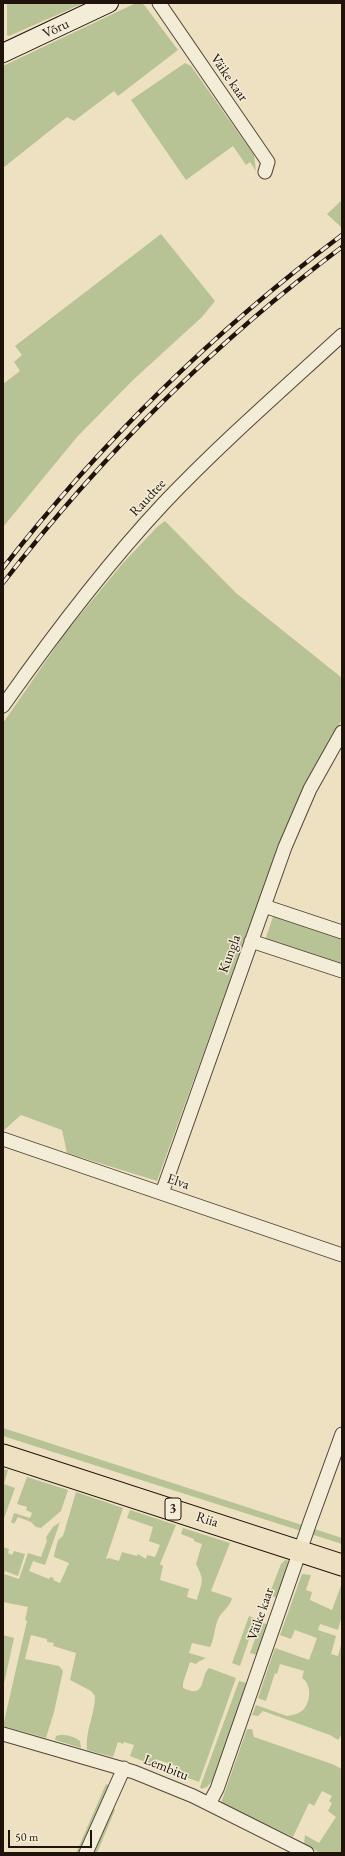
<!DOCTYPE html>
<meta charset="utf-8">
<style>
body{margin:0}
#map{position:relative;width:345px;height:1856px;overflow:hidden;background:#ede1c2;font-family:"EB Garamond",serif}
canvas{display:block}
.frame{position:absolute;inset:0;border:4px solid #1f130c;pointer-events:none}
.scale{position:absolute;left:8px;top:1830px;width:84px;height:18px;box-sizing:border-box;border:2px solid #1f130c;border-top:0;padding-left:5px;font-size:12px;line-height:14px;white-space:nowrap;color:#1f130c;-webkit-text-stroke:3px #f3ecd7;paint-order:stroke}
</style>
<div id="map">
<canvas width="345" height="1856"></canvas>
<div class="frame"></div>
<div class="scale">50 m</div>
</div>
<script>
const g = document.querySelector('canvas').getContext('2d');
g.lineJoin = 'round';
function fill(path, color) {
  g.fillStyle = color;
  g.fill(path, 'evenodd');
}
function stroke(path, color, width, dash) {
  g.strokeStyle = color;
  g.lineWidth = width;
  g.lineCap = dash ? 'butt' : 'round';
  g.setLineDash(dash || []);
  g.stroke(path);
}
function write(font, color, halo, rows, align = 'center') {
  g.font = font + ' "EB Garamond",serif';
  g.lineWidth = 3;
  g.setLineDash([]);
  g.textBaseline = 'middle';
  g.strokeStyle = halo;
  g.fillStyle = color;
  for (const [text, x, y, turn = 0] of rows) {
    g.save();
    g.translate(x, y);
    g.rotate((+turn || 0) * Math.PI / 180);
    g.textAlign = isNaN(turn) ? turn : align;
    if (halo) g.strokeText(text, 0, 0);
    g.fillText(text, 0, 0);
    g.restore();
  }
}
fill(new Path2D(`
 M7 3H84L9 36 7 35Z
 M136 3H142L145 6 178 50 118 96 114 91 74 121 67 117 3 168V66Z
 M185 63 191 66 254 155 256 171 250 162 246 165 233 146 186 180 131 100Z
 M342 200V227H341L327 214Z
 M161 234 215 301 202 317 133 380 77 437 3 527V384L20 371 14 362 22 355 15 346Z
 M165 521 236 593 342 678V720L331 736 295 807 262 892 157 1181 67 1153 62 1130 21 1115 3 1131V723L66 632 123 563 158 526Z
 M275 911 342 934V969L264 943Z
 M3 1428 342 1538V1544L3 1436Z
 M3 1469 8 1470 4 1484 15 1488 3 1521Z
 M27 1477 68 1490 61 1511 41 1528 36 1527 31 1522 18 1517 14 1524 11 1522 14 1513 30 1518 32 1513 26 1510 27 1507 17 1504Z
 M76 1492 123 1508 106 1559 109 1558 119 1561 122 1552 137 1556 138 1554 146 1559 147 1555 155 1557 160 1545 149 1541 153 1527 127 1518 130 1510 176 1525 160 1564 163 1566 160 1580 189 1589 187 1597 197 1600C202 1581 205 1581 196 1564L202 1544 194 1541V1539L181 1534 183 1528 230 1543 211 1591 232 1598C230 1607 222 1611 218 1619 214 1628 215 1638 210 1647L192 1643 189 1653 206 1658 198 1662 196 1664 190 1662 183 1683V1688C207 1699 199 1678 209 1668L236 1678 199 1782 177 1774 180 1767 155 1759 153 1765 130 1756 134 1745 124 1742 123 1744 118 1742 113 1757 87 1750C85 1731 95 1714 95 1696L91 1691 70 1680 76 1653 53 1646 54 1643 47 1642V1639L31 1635 25 1659 59 1666 63 1671 54 1712 46 1738 3 1726 27 1621 25 1620 28 1607 3 1602V1547L9 1549 8 1553 12 1555 14 1551 25 1554 18 1576 5 1571 4 1574 19 1579 28 1553 41 1557 47 1541 46 1537 53 1527 60 1522 45 1565 33 1561 29 1571 49 1579 50 1577 54 1578 53 1580 60 1583 69 1563 54 1557V1555L58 1540 63 1536Z
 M285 1560H287L289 1563 278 1598 269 1595 281 1564Z
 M302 1574 311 1575 306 1590 312 1592 310 1600 332 1610 342 1583V1616L338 1630 320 1624 318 1630 336 1636 331 1654 338 1656 342 1641V1734L338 1740 330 1735 263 1711 258 1716 252 1715 256 1705 287 1716C293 1715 298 1714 303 1710 311 1702 312 1684 302 1678L304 1671 280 1664 277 1674 275 1673 266 1701 258 1698 275 1648 309 1660 317 1638 295 1630 291 1639 280 1635Z
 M249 1616 256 1619 240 1666 232 1663Z
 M261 1622 269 1625 258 1655 250 1653Z
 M3 1635 14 1638 3 1688Z
 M239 1681 247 1683 213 1780 207 1787 201 1789 200 1787Z
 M247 1729H252L254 1737 332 1764 342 1769V1853H320L304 1844 305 1835 319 1843 336 1817 328 1811 332 1803 329 1801 332 1796 322 1791 314 1806 309 1803 293 1837 221 1803Z
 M60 1735C69 1735 73 1736 80 1741L81 1748 55 1740 56 1736Z
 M106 1784 110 1786 81 1853H76Z
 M113 1808 115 1810 97 1853H93Z`), '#b7c394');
const minor = new Path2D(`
 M159 3 268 162 265 172
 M3 706C53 635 105 566 164 503 220 444 282 390 342 335
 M264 906 342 932
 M251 941 342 971
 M3 1139 342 1255
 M162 1193 285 847 310 789 342 732
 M3 1734 134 1772 193 1796 307 1853
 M209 1804 217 1789 310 1522 342 1434
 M86 1853 124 1768`);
const secondary = new Path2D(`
 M3 53 109 3`);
const trunk = new Path2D(`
 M3 1455 342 1565`);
stroke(minor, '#52463a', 15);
stroke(secondary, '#1f130c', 20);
stroke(trunk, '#1f130c', 23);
stroke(minor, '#f3ecd7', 13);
stroke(secondary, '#f3ecd7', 18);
stroke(trunk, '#ede1c2', 21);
const rail = new Path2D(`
 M3 568C101 442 214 331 342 235
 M3 583C101 456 214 343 342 247`);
stroke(rail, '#1f130c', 4.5);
stroke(rail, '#f3ecd7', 3, [9]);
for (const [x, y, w] of [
 [173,1509,16]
]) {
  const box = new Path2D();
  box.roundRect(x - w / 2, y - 11, w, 22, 3);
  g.fillStyle = '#f3ecd7';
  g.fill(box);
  stroke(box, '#1f130c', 1);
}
write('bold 13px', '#1f130c', null, [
 ["3",173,1509]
]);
write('14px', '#1f130c', '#f3ecd7', [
 ["Võru",56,29,-25],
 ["Väike kaar",229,78,55],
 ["Raudtee",148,498,-47],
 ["Kungla",230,954,-70],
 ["Elva",178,1182,19],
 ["Riia",207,1520,18],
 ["Väike kaar",261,1614,-71],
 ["Lembitu",166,1768,22]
]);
</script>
